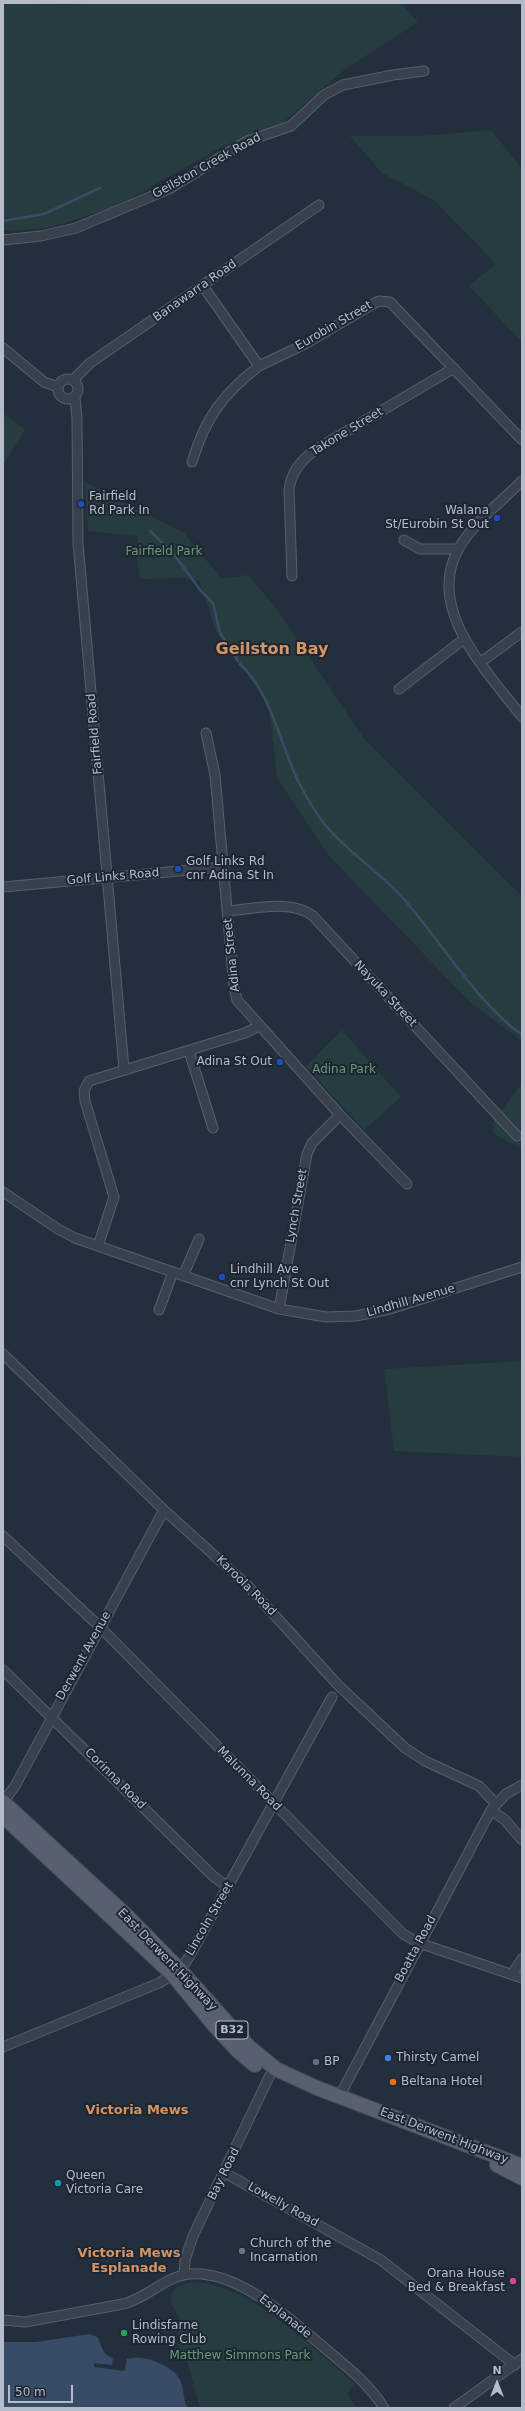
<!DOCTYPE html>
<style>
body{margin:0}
#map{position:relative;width:525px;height:2411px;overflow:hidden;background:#242f3e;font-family:"DejaVu Sans",sans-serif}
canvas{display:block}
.frame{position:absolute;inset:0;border:4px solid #b4bcc9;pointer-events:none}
.north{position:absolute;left:477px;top:2363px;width:40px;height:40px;-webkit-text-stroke:3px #1d2633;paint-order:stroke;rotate:0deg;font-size:11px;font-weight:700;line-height:16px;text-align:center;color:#b4bcc9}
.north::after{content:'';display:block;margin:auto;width:14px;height:18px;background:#b4bcc9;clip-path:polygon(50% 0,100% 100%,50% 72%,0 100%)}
.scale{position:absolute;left:8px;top:2385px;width:65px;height:18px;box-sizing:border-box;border:2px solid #b4bcc9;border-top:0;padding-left:5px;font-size:12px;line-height:14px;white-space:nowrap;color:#b4bcc9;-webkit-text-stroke:3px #1d2633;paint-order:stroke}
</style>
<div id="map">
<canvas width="525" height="2411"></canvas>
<div class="frame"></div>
<div class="north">N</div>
<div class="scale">50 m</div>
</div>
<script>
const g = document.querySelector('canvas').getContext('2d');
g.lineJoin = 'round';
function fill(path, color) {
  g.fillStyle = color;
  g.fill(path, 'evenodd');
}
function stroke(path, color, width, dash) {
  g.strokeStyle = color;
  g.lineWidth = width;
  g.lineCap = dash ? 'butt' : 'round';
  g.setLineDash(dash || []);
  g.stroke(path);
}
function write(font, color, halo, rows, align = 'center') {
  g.font = font + ' "DejaVu Sans",sans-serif';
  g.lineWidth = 4;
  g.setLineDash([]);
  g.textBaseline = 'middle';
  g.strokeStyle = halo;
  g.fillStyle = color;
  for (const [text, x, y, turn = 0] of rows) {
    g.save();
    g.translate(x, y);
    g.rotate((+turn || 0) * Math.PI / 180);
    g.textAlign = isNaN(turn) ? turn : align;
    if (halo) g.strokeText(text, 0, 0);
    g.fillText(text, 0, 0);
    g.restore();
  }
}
fill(new Path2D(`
 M3 3C32 3 63 7 92 3H401L418 22 344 70 281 124 221 147 118 206 48 228 3 231Z
 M491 130 522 169V342L469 286 496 264 434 200 382 173 350 136H421Z
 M3 413 25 430 3 465Z
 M85 482 184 533 222 579 248 575 276 608 365 740 522 896V1041L471 1003 329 856 277 778 269 707 261 693 217 633 199 580 181 578 140 579 137 560 138 536 88 531Z
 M342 1030 401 1097 364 1130 306 1066Z
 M522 1083V1149L494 1134 493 1122Z
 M522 1361V1457L394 1451 384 1369Z
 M196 2282C257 2288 310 2347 355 2384L347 2394 357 2408H200L187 2361 178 2351 179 2316 170 2303C170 2287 182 2284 196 2282Z`), '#263c3f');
fill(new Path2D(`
 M90 2334 97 2337C100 2341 102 2350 105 2353 113 2362 124 2359 133 2358 148 2356 171 2366 179 2378 184 2386 183 2399 187 2408H3V2342H36Z`), '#394c67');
fill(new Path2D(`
 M113 2356 127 2358 125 2371 94 2367V2363L112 2365Z`), '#242f3e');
stroke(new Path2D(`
 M3 221 44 214 100 188
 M150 531 173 553 201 591 213 603 220 633 238 661
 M240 664C273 695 280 746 300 785 307 798 317 815 326 826 348 852 378 871 401 896 441 940 473 999 522 1035`), '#394c67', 2.5);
const minor = new Path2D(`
 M3 240 41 236 76 228 169 189 247 141 291 126 324 95 343 85 393 75 424 71
 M203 286 259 366 305 344 373 304 379 301 390 302 522 440
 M3 348 44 382 58 387
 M58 389a10 10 0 1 1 20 0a10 10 0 1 1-20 0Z
 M73 380 90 363 319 205
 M75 398 77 418 78 543 124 1069
 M192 462C205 418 223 394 259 366
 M522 481C501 502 474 522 459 548 424 609 488 672 522 717
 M404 540 420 549H458
 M292 576 289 490C291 472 301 460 315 450L454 368
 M481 662 522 632
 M399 689 464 639
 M206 733 215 775 234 987 237 1000 340 1115 407 1184
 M3 887 223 867
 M227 911C254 909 290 899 313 916L517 1136
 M189 1051 213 1128
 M3 1192 58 1229 75 1238 279 1309 326 1317 356 1316 390 1309 522 1267
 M98 1246 114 1197 85 1101 84 1091 89 1081 245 1033 259 1026
 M183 1276 199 1239
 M279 1309 307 1154 312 1143 340 1115
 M159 1310 173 1272
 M3 1354 164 1510 247 1585 338 1685 405 1748 425 1761 479 1786 496 1804
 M3 1536 100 1627 403 1934 419 1943 522 1978
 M3 1670 213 1876 228 1887
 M3 1802 15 1786 164 1510
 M491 1810 505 1820 522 1840
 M512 1974 522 1959
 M3 2047 159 1983 180 1970 189 1957 332 1697
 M339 2097 491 1810 506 1794 522 1785
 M225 2173 381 2260 515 2365
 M184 2275 185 2260 193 2236 270 2075
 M3 2320 25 2322 123 2304C146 2299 164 2277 189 2274 237 2270 285 2315 320 2344 343 2364 368 2382 384 2408
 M454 2408 522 2359`);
const primary = new Path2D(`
 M3 1802 128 1917 180 1970 249 2047 276 2069 317 2088 522 2166
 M3 1816 173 1975 213 2024 237 2050 255 2065
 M497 2165 522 2178`);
stroke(minor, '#565f6c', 11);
stroke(primary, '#414a57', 16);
stroke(minor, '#38414e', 9);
stroke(primary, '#56606e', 14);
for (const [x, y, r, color] of [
 [81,504,4,"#1a4fb4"],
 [497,518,4,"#1a4fb4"],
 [178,869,4,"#1a4fb4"],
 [280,1062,4,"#1a4fb4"],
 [222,1277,4,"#1a4fb4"],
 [388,2058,4,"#3f7fe0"],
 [316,2062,4,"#5c6f8a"],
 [393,2082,4,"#e8710a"],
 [58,2183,4,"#0f9aa8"],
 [242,2251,4,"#6b7280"],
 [513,2281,4,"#d1479c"],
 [124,2333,4,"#2e9e5b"]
]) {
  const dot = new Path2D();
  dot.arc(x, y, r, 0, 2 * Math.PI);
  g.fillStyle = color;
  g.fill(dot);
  stroke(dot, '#1d2633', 1.5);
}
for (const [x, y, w] of [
 [232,2030,32]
]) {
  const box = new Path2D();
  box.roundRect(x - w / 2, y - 9, w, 18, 3);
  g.fillStyle = '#1d2633';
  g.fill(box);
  stroke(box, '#b4bcc9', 1);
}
write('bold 11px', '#b4bcc9', null, [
 ["B32",232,2030]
]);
write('12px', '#b4bcc9', '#1d2633', [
 ["Geilston Creek Road",207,166,-29],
 ["Banawarra Road",195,291,-35],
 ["Eurobin Street",334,326,-30],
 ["Takone Street",347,432,-31],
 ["Fairfield Road",95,734,-95],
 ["Golf Links Road",113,877,-5],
 ["Adina Street",232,955,-96],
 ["Nayuka Street",385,994,47],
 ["Lynch Street",297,1206,-80],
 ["Lindhill Avenue",411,1301,-16],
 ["Karoola Road",246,1586,45],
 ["Derwent Avenue",84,1656,-61],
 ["Corinna Road",115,1779,45],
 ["Malunna Road",249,1779,45],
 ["Lincoln Street",210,1919,-60],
 ["Boatta Road",416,1949,-62],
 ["East Derwent Highway",167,1960,46],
 ["East Derwent Highway",444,2136,21],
 ["Bay Road",224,2174,-64],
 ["Lowelly Road",283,2205,29],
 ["Esplanade",285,2317,38]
]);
write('12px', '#b4bcc9', '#1d2633', [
 ["Fairfield",89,497],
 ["Rd Park In",89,511],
 ["Walana",489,511,"right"],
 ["St/Eurobin St Out",489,525,"right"],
 ["Golf Links Rd",186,862],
 ["cnr Adina St In",186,876],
 ["Adina St Out",272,1062,"right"],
 ["Lindhill Ave",230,1270],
 ["cnr Lynch St Out",230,1284],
 ["Thirsty Camel",396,2058],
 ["BP",324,2062],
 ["Beltana Hotel",401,2082],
 ["Queen",66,2176],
 ["Victoria Care",66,2190],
 ["Church of the",250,2244],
 ["Incarnation",250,2258],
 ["Orana House",505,2274,"right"],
 ["Bed & Breakfast",505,2288,"right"],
 ["Lindisfarne",132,2326],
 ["Rowing Club",132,2340]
], 'left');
write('12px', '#6b9a76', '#1d2633', [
 ["Fairfield Park",164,552],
 ["Adina Park",344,1070],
 ["Matthew Simmons Park",240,2356]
]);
write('bold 13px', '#d59563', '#1d2633', [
 ["Victoria Mews",137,2111],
 ["Victoria Mews",129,2254],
 ["Esplanade",129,2269]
]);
write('bold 16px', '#d59563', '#1d2633', [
 ["Geilston Bay",272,650]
]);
</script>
